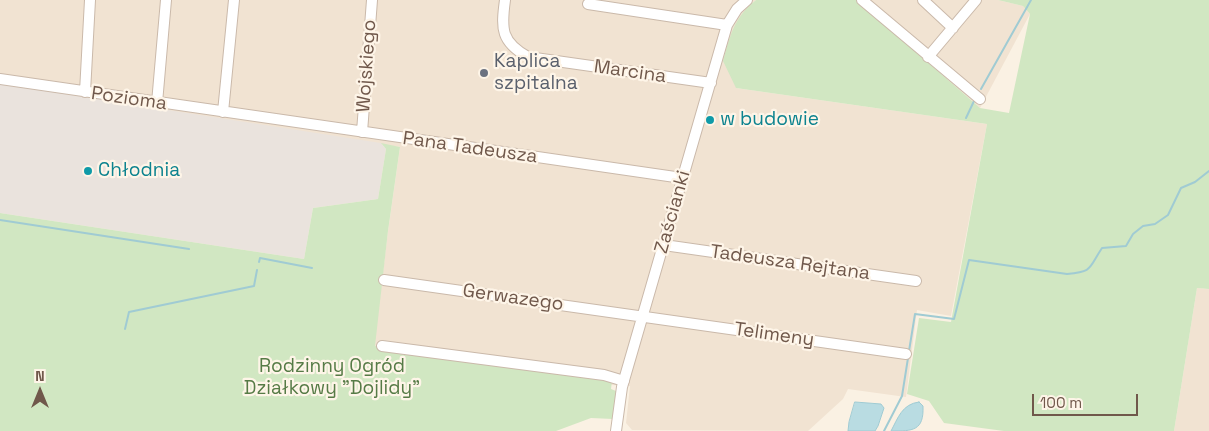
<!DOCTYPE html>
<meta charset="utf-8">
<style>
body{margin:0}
#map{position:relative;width:1209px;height:431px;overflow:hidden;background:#faf1e3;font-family:"Space Grotesk",sans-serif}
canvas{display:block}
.north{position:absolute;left:15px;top:366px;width:50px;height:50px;-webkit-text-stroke:4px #fef5e8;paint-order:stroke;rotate:0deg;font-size:14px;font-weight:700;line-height:20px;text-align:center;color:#70584b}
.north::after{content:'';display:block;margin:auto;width:18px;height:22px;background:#70584b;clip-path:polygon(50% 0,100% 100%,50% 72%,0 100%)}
.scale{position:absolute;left:1032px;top:394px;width:106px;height:22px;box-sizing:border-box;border:2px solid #70584b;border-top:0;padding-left:6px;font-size:15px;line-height:18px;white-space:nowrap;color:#70584b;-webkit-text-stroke:4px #fef5e8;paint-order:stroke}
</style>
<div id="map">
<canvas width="1209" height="431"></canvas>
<div class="north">N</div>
<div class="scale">100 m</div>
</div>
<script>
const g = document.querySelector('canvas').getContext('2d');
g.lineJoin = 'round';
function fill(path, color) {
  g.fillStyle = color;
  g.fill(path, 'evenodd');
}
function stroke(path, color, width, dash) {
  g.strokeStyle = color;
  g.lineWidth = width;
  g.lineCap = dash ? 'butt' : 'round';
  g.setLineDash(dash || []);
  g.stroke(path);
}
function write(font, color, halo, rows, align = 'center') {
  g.font = font + ' "Space Grotesk",sans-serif';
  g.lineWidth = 4.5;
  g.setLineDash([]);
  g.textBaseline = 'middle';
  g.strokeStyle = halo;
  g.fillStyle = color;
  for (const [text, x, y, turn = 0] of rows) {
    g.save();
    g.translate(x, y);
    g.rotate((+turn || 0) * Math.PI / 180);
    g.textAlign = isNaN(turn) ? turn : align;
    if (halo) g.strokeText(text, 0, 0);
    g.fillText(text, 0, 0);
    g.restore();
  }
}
fill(new Path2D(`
 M0 0H756L749 6 736 88 987 124 951 316 917 310 906 397 848 389 843 399 808 431 632 430 626 423 630 386 611 385V381L374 346 388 231 400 147 0 90Z
 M857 0H998L1023 6 1030 14 980 108Z
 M1197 288 1209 289V431H1174Z`), '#f1e3d2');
fill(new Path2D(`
 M0 84 381 143 386 149 378 199 313 208 304 259 0 213Z`), '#eae3dd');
fill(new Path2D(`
 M756 0H857L980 108 1009 113 1030 14 1023 6 998 0H1209V289L1197 288 1174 431H1004L944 423 929 401 907 394 919 318 951 322 987 124 736 88 723 61C730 36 734 17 756 0Z
 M381 143 400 147 388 231 375 346 612 381 611 389 616 391 613 419 591 418 556 431H0V213L304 259 313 208 378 199 386 149Z`), '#d1e7c2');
const water = new Path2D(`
 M855 402 881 404 884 408 878 426 875 431H848L849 422Z
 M919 402 923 406C924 431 913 431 891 431 898 418 902 404 919 402Z`);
fill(water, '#b9dce2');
stroke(water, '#a0cbd3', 1);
stroke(new Path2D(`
 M981 89 1031 0
 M966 118 974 101
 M0 220 189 249
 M259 262 260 258 312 268
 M125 329 129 312 254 286 257 270
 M909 351 915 314 954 319 969 260 1067 274C1094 271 1088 269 1102 248L1126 246 1133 234 1143 226 1155 224 1168 215 1181 188 1195 182 1209 171
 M884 431 902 396 908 358`), '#a0cbd3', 2);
const minor = new Path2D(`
 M505 0C501 29 501 42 528 57L711 83
 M862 0 980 99
 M923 0 953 28
 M588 4 727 25
 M928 57 976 0
 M0 79 682 178
 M85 92 90 0
 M157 103 166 0
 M223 112 234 0
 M362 132 372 0
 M664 245 916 281
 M384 280 906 354
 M382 346 604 375 624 381
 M616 431 622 387 727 25 737 9 747 0`);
stroke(minor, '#cab9aa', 12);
stroke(minor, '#fff', 10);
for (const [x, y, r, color] of [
 [484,73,5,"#6b7280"],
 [710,120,5,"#0f9aa8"],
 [88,171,5,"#0f9aa8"]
]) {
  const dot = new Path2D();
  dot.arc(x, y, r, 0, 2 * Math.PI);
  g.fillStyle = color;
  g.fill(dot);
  stroke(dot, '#fef5e8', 2);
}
write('19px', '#5b616d', '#fef5e8', [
 ["Kaplica",494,62],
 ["szpitalna",494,84]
], 'left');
write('19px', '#70584b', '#fef5e8', [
 ["Wojskiego",367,66,-86],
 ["Marcina",630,72,8],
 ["Pozioma",129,99,8],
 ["Pana Tadeusza",470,148,8],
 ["Zaścianki",673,212,-74],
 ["Tadeusza Rejtana",790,263,8],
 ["Gerwazego",513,298,8],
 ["Telimeny",774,335,8]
]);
write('19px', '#0d838f', '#fef5e8', [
 ["w budowie",720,120],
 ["Chłodnia",98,171]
], 'left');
write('19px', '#567b46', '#fef5e8', [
 ["Rodzinny Ogród",332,367],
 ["Działkowy \"Dojlidy\"",332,389]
]);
</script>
